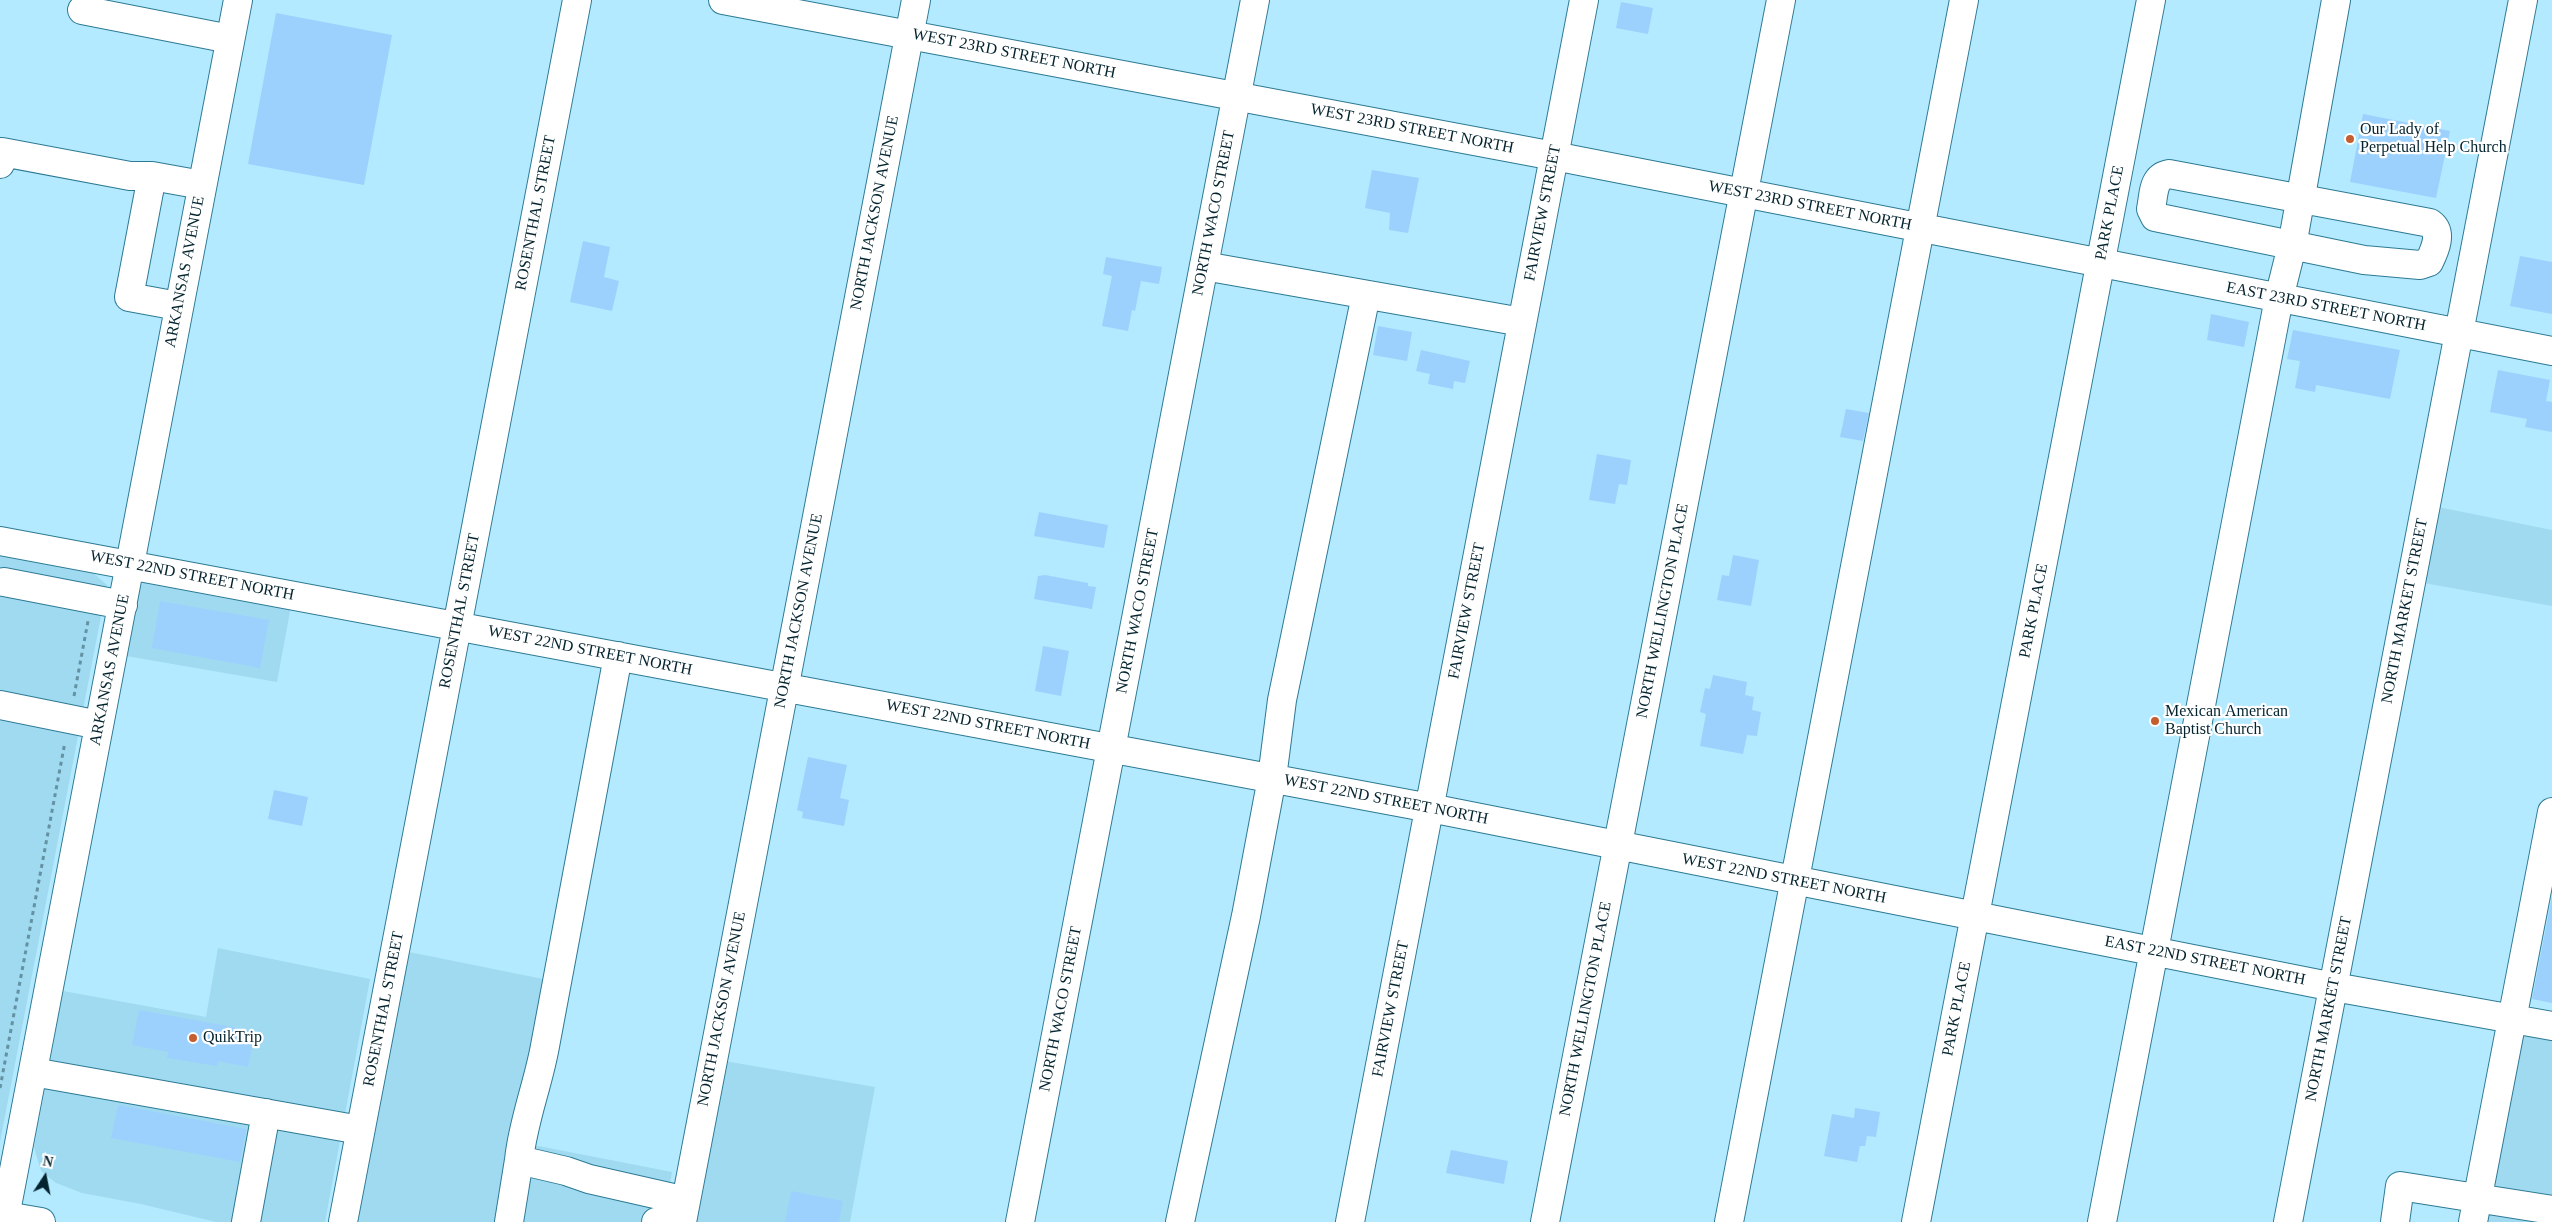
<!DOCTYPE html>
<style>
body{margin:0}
#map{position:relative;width:2552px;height:1222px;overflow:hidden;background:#b3eaff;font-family:Georgia,serif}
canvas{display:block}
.north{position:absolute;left:20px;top:1152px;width:50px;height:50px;-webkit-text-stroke:4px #fff;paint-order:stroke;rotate:11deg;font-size:14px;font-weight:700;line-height:20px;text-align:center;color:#03232e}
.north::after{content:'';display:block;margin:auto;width:18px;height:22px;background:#03232e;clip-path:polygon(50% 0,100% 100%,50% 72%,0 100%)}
</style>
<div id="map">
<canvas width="2552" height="1222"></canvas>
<div class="north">N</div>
</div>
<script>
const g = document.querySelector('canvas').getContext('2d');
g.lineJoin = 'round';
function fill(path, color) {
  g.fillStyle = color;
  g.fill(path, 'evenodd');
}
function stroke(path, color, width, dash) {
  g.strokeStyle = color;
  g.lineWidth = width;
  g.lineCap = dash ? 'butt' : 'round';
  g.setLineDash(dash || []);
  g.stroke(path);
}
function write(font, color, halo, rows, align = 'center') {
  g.font = font + ' Georgia,serif';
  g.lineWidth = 4.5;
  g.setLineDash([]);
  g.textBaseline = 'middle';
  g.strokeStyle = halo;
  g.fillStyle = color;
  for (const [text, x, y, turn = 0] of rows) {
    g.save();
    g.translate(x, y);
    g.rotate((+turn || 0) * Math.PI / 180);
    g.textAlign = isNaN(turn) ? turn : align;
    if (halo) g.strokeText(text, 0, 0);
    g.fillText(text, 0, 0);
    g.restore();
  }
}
fill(new Path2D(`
 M2438 507 2552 530V606L2424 583Z
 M0 555 90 570 107 585 0 1142Z
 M156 581 291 606 277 682 126 656 137 589 143 583Z
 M218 948 370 979 325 1222H216L141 1204 82 1193 56 1183 41 1171 34 1147 63 991 206 1017Z
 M404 951 558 982 528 1144 672 1172 663 1222H354Z
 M2495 1029 2552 1040V1222H2459Z
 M719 1060 875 1087 850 1222H689Z`), '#9fdaf1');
fill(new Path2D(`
 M1621 2 1653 8 1648 34 1616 28Z
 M276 13 392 35 364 185 248 164Z
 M2363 114 2450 131 2436 198 2350 182Z
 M1372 170 1419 178 1408 233 1389 230 1390 213 1365 208Z
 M583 241 610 247 604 277 619 281 612 311 570 302Z
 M2520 256 2552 262V314L2510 306Z
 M1106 257 1162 267 1159 284 1141 281 1135 311 1132 310 1128 331 1102 326 1112 276 1103 274Z
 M2211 314 2249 322 2244 347 2207 340Z
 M1378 326 1412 332 1407 361 1373 355Z
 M2293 330 2400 350 2390 399 2316 385 2315 392 2295 388 2300 361 2287 359Z
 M1421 350 1470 361 1465 383 1454 381 1453 389 1428 384 1430 374 1416 371Z
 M2498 370 2550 380 2546 401 2552 402V432L2525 427 2527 419 2490 412Z
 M1846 409 1869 413 1863 441 1840 437Z
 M1597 454 1631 460 1627 485 1619 484 1615 504 1589 500Z
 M1039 512 1108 525 1104 548 1034 536Z
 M1733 555 1759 560 1751 606 1717 600 1722 575 1729 576Z
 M1045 575 1088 583V586L1096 587 1092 609 1034 599 1038 576Z
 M160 601 269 620 260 668 152 648Z
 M1043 646 1069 651 1061 696 1035 691Z
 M1713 675 1747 682 1745 695 1754 697 1752 710 1761 712 1757 736 1747 735 1743 754 1700 746 1706 714 1700 712 1705 688 1710 689Z
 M808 757 847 765 840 798 849 800 844 826 802 818 803 812 797 810Z
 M274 790 308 797 302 826 268 819Z
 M2552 896V1003L2532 999Z
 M139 1010 255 1031 248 1067 218 1061 217 1066 167 1058 168 1052 132 1045Z
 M118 1105 246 1129 240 1162 111 1138Z
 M1855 1108 1880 1112 1876 1137 1867 1136 1865 1146H1860L1857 1162 1824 1156 1832 1114 1854 1118Z
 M1451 1150 1508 1161 1504 1184 1446 1173Z
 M791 1191 843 1201 839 1222H785Z`), '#9cd1fd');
const minor = new Path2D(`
 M723 0 1554 156 2552 351
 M82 10 230 39
 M0 164 2 152 130 176H152
 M2169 174 2430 223C2443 232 2435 250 2429 262L2420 265 2364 260 2155 217 2151 209C2154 195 2152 177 2169 174Z
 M1204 266 1522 322
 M178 306 129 297 152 176 202 185
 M0 541 1430 808 2334 987 2552 1026
 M4 582 123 605
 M0 705 99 725
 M33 1072 360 1130
 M519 1160C523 1121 538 1085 545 1046 569 916 593 786 618 656
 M4 1222 238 0
 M246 1222 266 1113
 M343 1222 577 0
 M509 1222 519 1160 566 1171 589 1179 686 1201
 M656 1222 682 1221
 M682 1222 916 0
 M1020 1222 1255 0
 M1180 1222 1246 916 1272 778 1282 700 1366 295
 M1350 1222 1584 0
 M1545 1222 1781 0
 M1729 1222 1964 0
 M1916 1222 2151 0
 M2102 1222 2279 298 2292 246 2336 0
 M2288 1222 2523 0
 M2395 1222 2400 1186 2552 1210
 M2473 1222 2552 812`);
const major = new Path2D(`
 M0 1215 41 1222`);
stroke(minor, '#2d7a94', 30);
stroke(major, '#2d7a94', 30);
stroke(new Path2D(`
 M74 696 88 621
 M0 1088 65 742`), '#6592a3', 3, [4, 4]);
stroke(minor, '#fff', 28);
stroke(major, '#fff', 28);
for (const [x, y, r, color] of [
 [2350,139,5,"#c45e2f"],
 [2155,721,5,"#c45e2f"],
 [193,1038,5,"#c45e2f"]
]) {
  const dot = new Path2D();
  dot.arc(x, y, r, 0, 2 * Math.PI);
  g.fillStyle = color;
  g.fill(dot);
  stroke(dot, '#fff', 2);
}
write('16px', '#03232e', '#fff', [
 ["WEST 23RD STREET NORTH",1014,54,11],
 ["WEST 23RD STREET NORTH",1412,129,11],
 ["WEST 23RD STREET NORTH",1810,206,11],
 ["ROSENTHAL STREET",536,213,-79],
 ["NORTH JACKSON AVENUE",875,213,-79],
 ["NORTH WACO STREET",1214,213,-79],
 ["FAIRVIEW STREET",1543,213,-79],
 ["PARK PLACE",2110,213,-79],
 ["ARKANSAS AVENUE",185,272,-79],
 ["EAST 23RD STREET NORTH",2326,307,11],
 ["WEST 22ND STREET NORTH",192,576,11],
 ["ROSENTHAL STREET",460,611,-79],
 ["NORTH JACKSON AVENUE",799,611,-79],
 ["NORTH WACO STREET",1138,611,-79],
 ["FAIRVIEW STREET",1467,611,-79],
 ["NORTH WELLINGTON PLACE",1663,611,-79],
 ["PARK PLACE",2034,611,-79],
 ["NORTH MARKET STREET",2405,611,-79],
 ["WEST 22ND STREET NORTH",590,651,11],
 ["ARKANSAS AVENUE",110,670,-79],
 ["WEST 22ND STREET NORTH",988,725,11],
 ["WEST 22ND STREET NORTH",1386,800,11],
 ["WEST 22ND STREET NORTH",1784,879,11],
 ["EAST 22ND STREET NORTH",2205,961,11],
 ["ROSENTHAL STREET",384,1009,-79],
 ["NORTH JACKSON AVENUE",722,1009,-79],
 ["NORTH WACO STREET",1061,1009,-79],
 ["FAIRVIEW STREET",1391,1009,-79],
 ["NORTH WELLINGTON PLACE",1586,1009,-79],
 ["PARK PLACE",1957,1009,-79],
 ["NORTH MARKET STREET",2329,1009,-79]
]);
write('16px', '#03232e', '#fff', [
 ["Our Lady of",2360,130],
 ["Perpetual Help Church",2360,148],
 ["Mexican American",2165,712],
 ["Baptist Church",2165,730],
 ["QuikTrip",203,1038]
], 'left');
</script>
